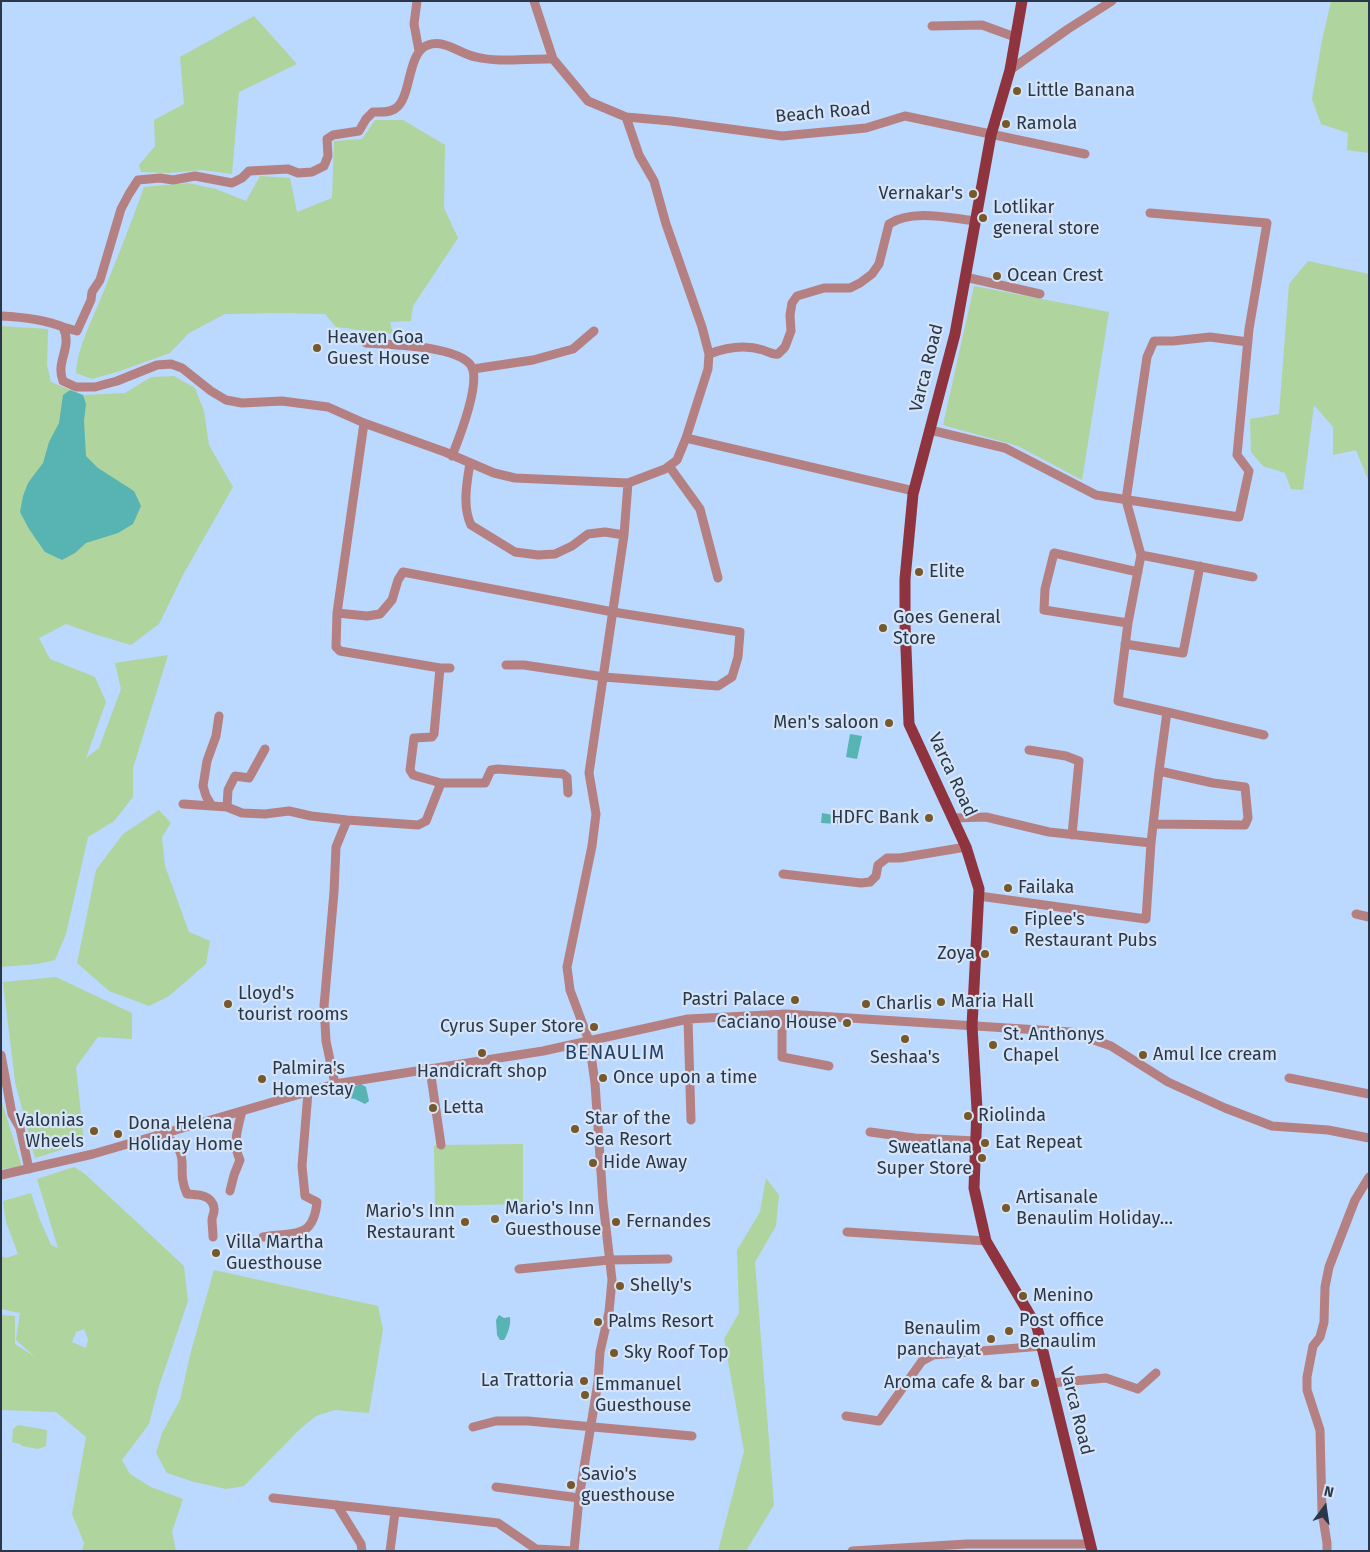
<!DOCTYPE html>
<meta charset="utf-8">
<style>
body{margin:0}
#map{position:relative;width:1370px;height:1552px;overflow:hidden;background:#bbd8fe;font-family:"Fira Sans",sans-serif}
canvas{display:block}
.frame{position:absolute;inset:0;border:2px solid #2a374a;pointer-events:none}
.north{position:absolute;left:1300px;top:1482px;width:50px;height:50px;-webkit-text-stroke:4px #d5e4f7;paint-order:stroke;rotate:14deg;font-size:14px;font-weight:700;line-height:20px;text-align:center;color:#2a374a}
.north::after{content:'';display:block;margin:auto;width:18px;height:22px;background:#2a374a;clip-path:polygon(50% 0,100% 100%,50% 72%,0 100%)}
</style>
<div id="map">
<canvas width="1370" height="1552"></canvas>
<div class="frame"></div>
<div class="north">N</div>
</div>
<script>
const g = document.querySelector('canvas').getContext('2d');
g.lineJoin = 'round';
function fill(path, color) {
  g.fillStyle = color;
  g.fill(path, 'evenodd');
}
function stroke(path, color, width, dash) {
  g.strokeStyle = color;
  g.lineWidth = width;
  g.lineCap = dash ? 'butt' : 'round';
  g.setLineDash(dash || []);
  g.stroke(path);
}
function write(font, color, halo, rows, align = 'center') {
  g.font = font + ' "Fira Sans",sans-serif';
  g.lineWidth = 4.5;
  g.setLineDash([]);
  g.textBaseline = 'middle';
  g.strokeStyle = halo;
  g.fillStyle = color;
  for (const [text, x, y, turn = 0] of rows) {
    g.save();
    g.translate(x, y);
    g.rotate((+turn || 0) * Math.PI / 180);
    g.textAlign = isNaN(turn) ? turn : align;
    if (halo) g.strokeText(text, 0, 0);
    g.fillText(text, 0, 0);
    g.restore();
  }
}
fill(new Path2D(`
 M1331 1H1369V153L1347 150 1348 133 1321 124 1312 99 1322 40Z
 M254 16 297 64 239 92 232 174 202 170 168 173 141 172 139 165 155 146 154 120 184 104 180 57Z
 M375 120H403L445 145 444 208 458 238 413 306 411 321 390 322 393 334 336 327 325 314 282 313 225 314 189 333 170 353 120 371 92 379 76 373C77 349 92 320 101 298 116 261 131 224 144 187L188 183 216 189 246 201 260 176 290 178 297 212 332 198 334 141 362 139Z
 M1308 261 1369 274V482L1356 450 1333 455V427L1314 405 1303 490 1291 489 1285 473 1263 466 1251 452 1250 419 1279 414 1289 284Z
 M974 286 1109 312 1082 480 1018 446 943 425Z
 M1 326 48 329 47 365 51 382 83 395 125 393 151 377 174 376 195 388 204 411 209 445 233 487 184 573 159 624 131 645 94 634 66 624 39 638 50 659 95 677 106 702 86 758 99 748 121 689 115 663 168 655 133 768V797L114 821 88 837 66 934 55 960 37 964 1 967Z
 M159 810 171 823 162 837 165 866 189 932 210 941 206 964 169 996 149 1006 109 991 77 963 96 870 123 834Z
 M56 977 132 1013V1039L98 1037 76 1067 84 1143 35 1158 15 1082 3 982Z
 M1 1099 22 1167 1 1169Z
 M523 1144V1204L435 1206 434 1146 441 1145Z
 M74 1167 85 1174 184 1266 188 1301 159 1386 149 1424 122 1460 130 1474 151 1487 183 1499 172 1532 176 1551H82L84 1543 72 1514 86 1437 56 1412 1 1410V1315L15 1316V1344L35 1357 16 1340 20 1313 1 1309V1256L6 1258 18 1254 6 1222 3 1201 31 1193 40 1220 51 1245 58 1248 37 1179ZM84 1329 88 1339 86 1348 72 1342 76 1332Z
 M766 1178 779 1195 776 1226 755 1262 774 1505 746 1551H718L744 1451 724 1339 739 1313 737 1250 760 1212Z
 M214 1270 378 1306 383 1329 369 1413 335 1410 316 1416 300 1429 244 1486 226 1489 194 1482 167 1473 156 1453 162 1433 180 1400 190 1355Z
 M18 1425 47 1430 46 1446 38 1449 22 1446 20 1444 12 1442 13 1429Z`), '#afd49e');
fill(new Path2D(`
 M70 390 83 395 86 404 84 421 86 456 98 468 134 491 141 506 133 524 118 533 86 543 75 553 62 560 45 552 29 529 20 512 23 496 28 483 43 463 49 442 59 423 63 395Z
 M850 734 862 736 857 759 846 757Z
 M822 813 839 816 838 824 821 823Z
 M361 1084 366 1087 369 1101 365 1104 355 1099 342 1097 344 1090Z
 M499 1315 504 1318 510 1317C511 1324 508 1334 504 1340H500L497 1335 496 1320Z`), '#58b3b3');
stroke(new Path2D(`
 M417 1 414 24 419 51
 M534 1 553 59 588 101 626 117 671 121 782 136 866 128 905 116 1085 154
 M932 26 982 25 1015 37
 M1010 70 1068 29 1112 1
 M965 277 1040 294
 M1 316C22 317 43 319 63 327 73 348 55 361 63 381L76 387H95L117 381 157 365 171 364 182 368 211 391 226 400 242 403 282 401 328 407 364 423 445 452 494 473 515 478 628 483
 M63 327 77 331 91 300 92 292 100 280 121 209 129 194 138 180 160 178 173 180 195 176 232 183 242 178 249 171 288 169 298 173 312 172 324 166 328 156 327 139 333 135 359 131 366 119 373 112C380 112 390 113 396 108 412 96 407 52 428 45 445 39 460 54 476 57 500 63 527 58 553 59
 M366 343C388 345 467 345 473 370 478 390 460 436 452 456
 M709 354C727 347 744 344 763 350 769 352 772 355 778 354L785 347 791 331 790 315 792 303 797 296 824 288H850L860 283 872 274 879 264 889 224C912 209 949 218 976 221
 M473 369 533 360 573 349 594 331
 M364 423 337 613 367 616 380 614 392 600 398 580 403 572 613 612 740 632 738 657 732 677 718 686 604 677 524 665H506
 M930 430 1005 448 1096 495 1239 517 1249 471 1237 455 1249 329 1267 223 1150 213
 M686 438 914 491
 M470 463C467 482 462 506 471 525L515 552 538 555 555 554 572 546 588 534 605 532 624 535
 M669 466 700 509 718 578
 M1141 555 1126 500 1147 357 1154 341H1173L1210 337 1248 342
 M1138 572 1054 553 1045 589 1044 610 1128 623 1141 555 1253 577
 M337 613 336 647 340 651 440 668H450
 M1128 623 1118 701 1167 712 1159 771 1213 783 1245 787 1248 818 1245 825 1153 824
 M1125 644 1183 653 1200 566
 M440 668 434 734 432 737 414 738 410 770 413 775 441 783
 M1167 712 1264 735
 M1029 750 1066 756 1079 761 1072 835
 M183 804 227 807 242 813 265 814 289 811 311 816 347 820
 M212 806 206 796 203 786 207 761 216 736 219 716
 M227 807 228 790 235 776 249 778 265 749
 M953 818 986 817 1049 832 1151 843 1159 771
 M783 874 861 883 870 882 876 876 878 865 887 858H900L966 847
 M979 896 1146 919 1151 843
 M1356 914 1369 917
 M782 1014V1057L829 1066
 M688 1019 691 1120
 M1 1055 12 1114 20 1128 29 1169
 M430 1069 441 1145
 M1289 1078 1369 1094
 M335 1084 326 1041 324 1006 334 892 336 847 347 820 418 825 426 821 441 783H485L491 770 498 769 563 774 567 777 568 793
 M870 1132 915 1138 976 1141
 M163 1134C195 1157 174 1166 187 1194 197 1195 212 1194 214 1208 215 1212 212 1216 212 1220 212 1225 213 1231 213 1237
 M1 1175 93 1154 335 1084 543 1051 688 1019 786 1014 1071 1032 1111 1046 1168 1082 1225 1108 1272 1126 1328 1130 1369 1138
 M230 1191 234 1175 240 1160C232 1144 238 1128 242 1111
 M847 1232 986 1241
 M263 1237C291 1231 313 1242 317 1202L305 1196 302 1166 308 1092
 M519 1269 609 1260 668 1259
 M1051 1383 1106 1378 1138 1389 1156 1373
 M846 1416 879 1421 922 1361 933 1355 1042 1346
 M473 1427 496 1421H528L692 1436
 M496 1487 579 1498
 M273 1498 498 1523 536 1549 574 1551 579 1498 598 1382 600 1352 609 1312 612 1280 603 1202 595 1083 589 1041 570 990 567 967 592 846 596 814 589 773 624 535 628 483 665 469 677 460 686 438 708 369 709 354 702 327 666 224 654 181 639 155 626 117
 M337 1505 361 1544 362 1551
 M390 1551 395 1512
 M852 1551 967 1544H1090
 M1327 1551V1543L1322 1512 1320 1430 1307 1390V1377L1313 1346 1320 1337 1324 1322 1325 1287 1329 1267 1355 1200 1369 1177`), '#b58082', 9);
stroke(new Path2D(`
 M1022 1 1010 70 991 135 955 334 913 494 905 579V624L909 724 966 847 979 889 972 1026 977 1109 974 1188 986 1241 1037 1327 1092 1551`), '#8f333f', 11);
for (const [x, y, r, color] of [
 [1017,91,5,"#75582c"],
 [1006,124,5,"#75582c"],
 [973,194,5,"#75582c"],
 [983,218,5,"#75582c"],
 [997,276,5,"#75582c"],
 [317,348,5,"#75582c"],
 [919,572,5,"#75582c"],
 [883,628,5,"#75582c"],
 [889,723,5,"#75582c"],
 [929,818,5,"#75582c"],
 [1008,888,5,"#75582c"],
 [1014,930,5,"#75582c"],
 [985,954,5,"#75582c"],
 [795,1000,5,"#75582c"],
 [941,1002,5,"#75582c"],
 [228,1004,5,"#75582c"],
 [866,1004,5,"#75582c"],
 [847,1023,5,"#75582c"],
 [594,1027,5,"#75582c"],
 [905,1039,5,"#75582c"],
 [993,1045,5,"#75582c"],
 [482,1053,5,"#75582c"],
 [1143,1055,5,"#75582c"],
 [603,1078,5,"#75582c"],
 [262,1079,5,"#75582c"],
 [433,1108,5,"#75582c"],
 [968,1116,5,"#75582c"],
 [575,1129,5,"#75582c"],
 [94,1131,5,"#75582c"],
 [118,1134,5,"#75582c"],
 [985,1143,5,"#75582c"],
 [982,1158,5,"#75582c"],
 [593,1163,5,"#75582c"],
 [1006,1208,5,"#75582c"],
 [495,1219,5,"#75582c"],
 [465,1222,5,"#75582c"],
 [616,1222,5,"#75582c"],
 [216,1253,5,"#75582c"],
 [620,1286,5,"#75582c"],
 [1023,1296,5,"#75582c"],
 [598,1322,5,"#75582c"],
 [1009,1331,5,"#75582c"],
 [991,1339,5,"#75582c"],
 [614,1353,5,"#75582c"],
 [584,1381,5,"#75582c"],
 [1035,1383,5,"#75582c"],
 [585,1395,5,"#75582c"],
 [571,1485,5,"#75582c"]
]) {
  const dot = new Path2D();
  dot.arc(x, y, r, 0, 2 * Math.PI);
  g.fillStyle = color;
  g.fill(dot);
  stroke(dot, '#d5e4f7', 2);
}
write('18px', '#2a374a', '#d5e4f7', [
 ["Little Banana",1027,91],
 ["Ramola",1016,124],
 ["Vernakar's",963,194,"right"],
 ["Lotlikar",993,208],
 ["general store",993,229],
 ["Ocean Crest",1007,276],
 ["Heaven Goa",327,338],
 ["Guest House",327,359],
 ["Elite",929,572],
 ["Goes General",893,618],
 ["Store",893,639],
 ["Men's saloon",879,723,"right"],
 ["HDFC Bank",919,818,"right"],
 ["Failaka",1018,888],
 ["Fiplee's",1024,920],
 ["Restaurant Pubs",1024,941],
 ["Zoya",975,954,"right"],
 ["Lloyd's",238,994],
 ["tourist rooms",238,1015],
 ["Pastri Palace",785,1000,"right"],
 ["Maria Hall",951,1002],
 ["Charlis",876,1004],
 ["Caciano House",837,1023,"right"],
 ["Cyrus Super Store",584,1027,"right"],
 ["St. Anthonys",1003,1035],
 ["Chapel",1003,1056],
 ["Amul Ice cream",1153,1055],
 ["Seshaa's",905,1058,"center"],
 ["Palmira's",272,1069],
 ["Homestay",272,1090],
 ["Handicraft shop",482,1072,"center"],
 ["Once upon a time",613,1078],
 ["Letta",443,1108],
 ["Riolinda",978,1116],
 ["Star of the",585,1119],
 ["Sea Resort",585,1140],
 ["Valonias",84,1121,"right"],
 ["Wheels",84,1142,"right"],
 ["Dona Helena",128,1124],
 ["Holiday Home",128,1145],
 ["Eat Repeat",995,1143],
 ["Sweatlana",972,1148,"right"],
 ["Super Store",972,1169,"right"],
 ["Hide Away",603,1163],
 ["Artisanale",1016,1198],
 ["Benaulim Holiday…",1016,1219],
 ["Mario's Inn",505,1209],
 ["Guesthouse",505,1230],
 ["Mario's Inn",455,1212,"right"],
 ["Restaurant",455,1233,"right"],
 ["Fernandes",626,1222],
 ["Villa Martha",226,1243],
 ["Guesthouse",226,1264],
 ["Shelly's",630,1286],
 ["Menino",1033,1296],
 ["Post office",1019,1321],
 ["Benaulim",1019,1342],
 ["Palms Resort",608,1322],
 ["Benaulim",981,1329,"right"],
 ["panchayat",981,1350,"right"],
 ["Sky Roof Top",624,1353],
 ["La Trattoria",574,1381,"right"],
 ["Aroma cafe & bar",1025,1383,"right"],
 ["Emmanuel",595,1385],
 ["Guesthouse",595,1406],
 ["Savio's",581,1475],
 ["guesthouse",581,1496]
], 'left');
write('18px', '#2a374a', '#d5e4f7', [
 ["Beach Road",823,113,-5],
 ["Varca Road",927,368,-76],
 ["Varca Road",952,775,65],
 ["Varca Road",1076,1411,76]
]);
g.letterSpacing = '1px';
write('20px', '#244269', '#d5e4f7', [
 ["BENAULIM",615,1053]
]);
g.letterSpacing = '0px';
</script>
